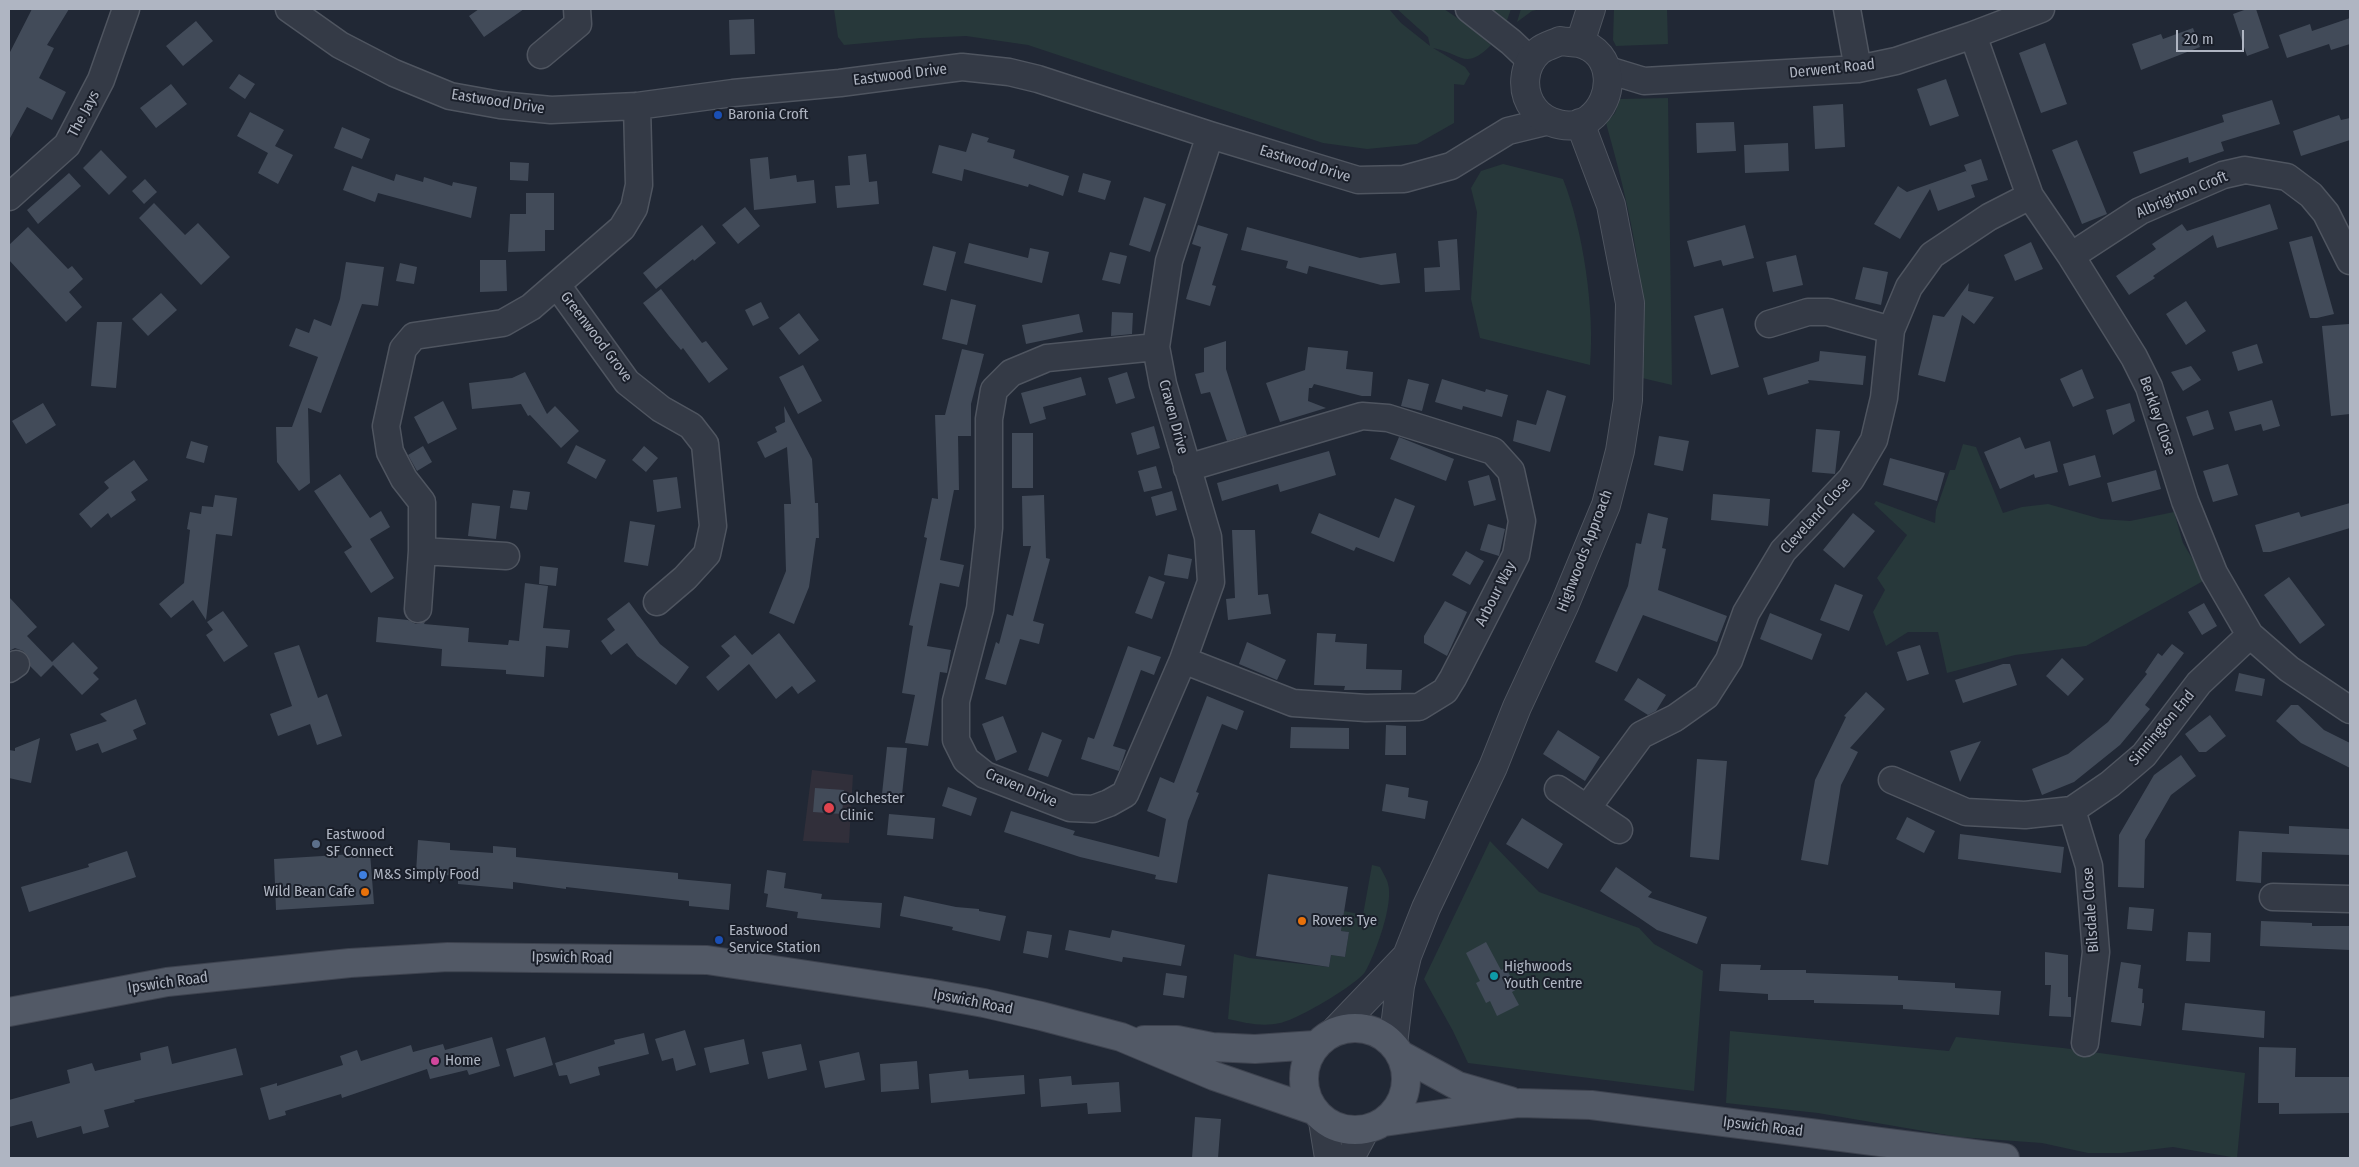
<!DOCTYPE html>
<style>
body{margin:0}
#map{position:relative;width:2359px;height:1167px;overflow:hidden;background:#212835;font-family:"Fira Sans Condensed",sans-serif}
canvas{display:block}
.frame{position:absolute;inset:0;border:10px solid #afb5c2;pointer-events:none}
.scale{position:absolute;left:2176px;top:30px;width:68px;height:22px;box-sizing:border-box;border:2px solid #afb5c2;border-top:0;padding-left:6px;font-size:15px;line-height:18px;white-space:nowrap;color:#afb5c2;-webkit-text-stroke:4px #1a1f2a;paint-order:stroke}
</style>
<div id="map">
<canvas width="2359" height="1167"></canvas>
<div class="frame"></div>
<div class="scale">20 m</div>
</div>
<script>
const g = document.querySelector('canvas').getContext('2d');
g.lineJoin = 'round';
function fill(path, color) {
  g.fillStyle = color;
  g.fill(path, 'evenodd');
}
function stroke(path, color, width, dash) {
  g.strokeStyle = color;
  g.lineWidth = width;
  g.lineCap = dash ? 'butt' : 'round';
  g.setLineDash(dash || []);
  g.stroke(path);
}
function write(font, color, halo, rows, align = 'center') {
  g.font = font + ' "Fira Sans Condensed",sans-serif';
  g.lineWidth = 4;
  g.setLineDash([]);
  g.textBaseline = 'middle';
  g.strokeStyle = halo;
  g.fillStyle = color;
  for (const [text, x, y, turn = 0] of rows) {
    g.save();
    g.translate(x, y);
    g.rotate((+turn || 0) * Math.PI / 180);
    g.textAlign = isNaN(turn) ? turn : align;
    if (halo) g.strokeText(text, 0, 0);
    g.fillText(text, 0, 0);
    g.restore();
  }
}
fill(new Path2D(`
 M812 770 853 775 849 843 803 841Z`), '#312f3a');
fill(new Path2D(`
 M834 9H1389L1401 23 1430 46 1428 37 1397 9H1444L1469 26 1491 45C1465 71 1463 54 1433 48L1465 67 1470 74 1464 85 1454 84V123L1417 144 1367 149 1323 143 1028 45 966 36 921 38 844 45 838 37Z
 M1481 9H1511L1506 23Z
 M1521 9H1541L1532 11 1517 22Z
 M1614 9H1667L1668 44 1616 46 1613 40Z
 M1668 98 1672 385 1642 378C1650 292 1629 205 1606 123L1615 113 1620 99Z
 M1503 164 1563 179C1583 229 1595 311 1590 365L1480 338 1471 299 1477 212 1471 188 1481 171Z
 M1963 444 1976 447 2003 513 2022 507 2048 504 2101 519 2130 521 2174 512 2183 543 2205 580 2086 646 2015 655 1947 673 1938 632H1908L1886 646 1873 612 1885 590 1877 578 1907 535 1874 504 1876 501 1935 523 1936 510 1950 470H1955Z
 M1490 841 1539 892 1639 928 1654 944 1703 971 1694 1091 1468 1063 1453 1031 1424 979Z
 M1372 865 1380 867C1383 873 1387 879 1388 884 1394 904 1375 955 1365 972 1356 985 1297 1020 1280 1023 1262 1027 1246 1023 1228 1019L1234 954 1249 958 1329 967 1331 955 1345 957 1349 932 1341 931 1344 911 1363 915Z
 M1730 1031 1949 1051 1956 1037 2063 1048 2245 1073 2237 1158 2173 1147 2122 1153H2088L2042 1143 1959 1137 1818 1113 1726 1103Z`), '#27383a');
fill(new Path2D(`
 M32 9H69L47 45 54 48 39 78 66 92 52 120 27 107 9 140V54Z
 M479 9H524L484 37 469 16Z
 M2247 9H2256L2269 48 2247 56 2233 14Z
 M2350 18V44L2331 50 2329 44 2287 58 2279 35 2310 24 2312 31Z
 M754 19 755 54 730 55 729 20Z
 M196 21 213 41 183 66 166 46Z
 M2193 28 2200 47 2141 70 2132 44 2161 34 2163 39Z
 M2045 43 2067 104 2041 113 2019 53Z
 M239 74 255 84 245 99 229 88Z
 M1946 79 1959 116 1930 126 1917 89Z
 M171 84 187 104 156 128 140 108Z
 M2272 100 2280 124 2221 142 2224 151 2189 163 2188 157 2140 174 2133 152 2224 122 2222 115Z
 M1843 104 1845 147 1815 149 1813 106Z
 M250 112 284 130 275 146 293 155 278 184 258 173 268 153 237 136Z
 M2339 115 2341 120 2350 118V140L2301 156 2293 131Z
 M1734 122 1736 151 1697 153 1696 123Z
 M342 127 370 139 362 159 334 148Z
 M972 133 989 138 987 142 1015 150 1013 158 1069 176 1063 196 1029 184 1028 187 964 169 962 181 932 173 939 145 966 152Z
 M2077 140 2107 214 2082 224 2052 150Z
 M1788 143 1789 171 1745 173 1744 145Z
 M101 150 127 177 109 195 83 168Z
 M866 154 869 182 877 181 879 204 837 208 835 186 850 185 848 156Z
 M768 157 770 179 796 175 797 182 814 180 816 203 754 210 750 159Z
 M1981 159 1988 180 1971 185 1975 197 1938 211 1930 189 1900 239 1874 224 1898 186 1907 192 1966 171 1967 173 1964 165Z
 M510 162 529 163 528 181 510 180Z
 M352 166 394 181 396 174 423 182 424 177 452 186 453 182 477 187 471 218 378 193 375 202 343 190Z
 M69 173 81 186 38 224 27 210Z
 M1083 173 1111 181 1105 200 1078 192Z
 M145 179 157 192 144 204 132 191Z
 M526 193H554V230H545V251L508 252 510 214H526Z
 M1144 197 1166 204 1150 252 1129 245Z
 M154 203 185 235 198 223 230 257 201 285 139 218Z
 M2270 204 2278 229 2217 248 2213 235 2153 276 2155 278 2129 295 2116 276 2156 249 2152 244 2182 224 2187 231Z
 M745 207 760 226 738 244 722 225Z
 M702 225 716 243 694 261 693 259 656 289 643 273Z
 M1198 225 1228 234 1212 285 1216 286 1210 306 1186 299 1201 247 1192 244Z
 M1745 225 1754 258 1723 266 1721 260 1694 267 1687 241Z
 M28 227 68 269 72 266 83 279 69 292 82 307 66 322 9 260V245Z
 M1247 227 1360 258 1396 253 1400 283 1381 285 1309 266 1307 274 1286 268 1288 261 1241 250Z
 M2312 236 2334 314 2317 318H2310L2289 242Z
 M1457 239 1460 290 1425 292 1424 268 1440 267 1438 241Z
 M2031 242 2043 269 2015 281 2004 255Z
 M969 243 1028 258 1030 248 1049 252 1042 283 964 263Z
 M933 246 956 252 946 291 923 285Z
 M1110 252 1127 256 1120 284 1102 280Z
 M1796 255 1803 285 1773 292 1766 262Z
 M480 260H506L507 291 480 292Z
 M346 262 384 267 378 306 362 304 321 413 308 408 310 483 299 491 277 462 276 427H292L318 357 289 346 296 328 309 333 314 319 331 326 340 299Z
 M400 263 417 267 414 284 396 281Z
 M1863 267 1888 272 1881 305 1855 299Z
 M1969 283 1968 291 1994 297 1974 324 1962 315 1945 382 1918 375 1933 315 1944 317Z
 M661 289 702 343 706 341 728 369 709 383 683 348 681 350 669 336 643 303Z
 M161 293 177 310 148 336 132 319Z
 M951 299 976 305 967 345 942 339Z
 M2186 301 2206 331 2186 345 2166 314Z
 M761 302 769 318 753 326 745 310Z
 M1723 308 1739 367 1711 375 1694 316Z
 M1112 312 1133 313 1132 334 1111 336Z
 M799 313 819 340 799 355 779 328Z
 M1079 314 1083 332 1026 344 1022 325Z
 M97 322H122L116 388 91 386Z
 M2349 324 2350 414 2331 416 2322 326Z
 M1226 341V369L1247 435 1227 441 1210 392 1201 394 1195 374 1204 372V348Z
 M2257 344 2263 363 2238 371 2232 352Z
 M1308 347 1348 351 1346 369 1373 372 1371 396H1362L1314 384 1312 388H1309L1308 401 1326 408 1280 422 1266 383 1305 370Z
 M962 349 984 354 971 404V436H958L959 490H954L940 560 964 565 959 587 940 583 927 646 951 650 947 673 940 672 928 746 905 743 915 695 902 693 913 626 909 625 927 538 924 537 932 498 938 499 935 415H945Z
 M1820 351 1866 356 1863 385 1808 380 1809 383 1768 395 1763 378 1819 361Z
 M803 365 822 401 798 414 779 377Z
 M2191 366 2201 380 2183 391 2171 372Z
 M2082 369 2094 398 2073 407 2060 379Z
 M525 372 547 414 555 406 579 431 561 448 530 415 528 416 521 404 472 409 469 383 512 378Z
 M1127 372 1135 398 1116 404 1108 378Z
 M1081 377 1086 395 1043 407 1046 419 1030 424 1021 393Z
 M1408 379 1429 384 1422 411 1401 406Z
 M1442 379 1485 392 1486 389 1508 395 1502 417 1463 406 1462 410 1435 402Z
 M1547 390 1566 396 1550 452 1513 441 1517 420 1536 425Z
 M2272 400 2280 426 2263 431 2261 424 2235 431 2229 412Z
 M443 401 457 429 428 444 414 417Z
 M43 403 56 425 26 444 12 421Z
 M2130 403 2135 421 2113 435 2106 410Z
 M784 406 812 459 815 503H818L819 538H816L809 587 794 624 769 613 786 571 784 504H791L787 447 765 458 757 442 777 432 775 427 785 422Z
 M2208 410 2214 429 2193 436 2186 417Z
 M1154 426 1160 448 1137 455 1131 433Z
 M1816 429 1840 431 1835 474 1812 472Z
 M1012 433H1033V488H1012Z
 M1659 436 1689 441 1683 471 1654 465Z
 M1399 437 1454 459 1446 481 1390 459Z
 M2020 437 2025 449 2050 441 2058 472 2035 478 2034 474 2000 489 1984 452Z
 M191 441 208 446 204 463 186 458Z
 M576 445 606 460 596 479 567 463Z
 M423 446 432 462 417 471 408 455Z
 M644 446 658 458 646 472 632 460Z
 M1329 451 1336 475 1280 492 1278 484 1222 501 1217 483Z
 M2095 455 2101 477 2069 486 2063 464Z
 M1890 458 1945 473 1937 501 1883 485Z
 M134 460 148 480 131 492 136 500 111 518 108 513 91 528 79 514 109 488 104 482Z
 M2228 464 2238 495 2213 502 2203 471Z
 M1156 466 1162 488 1144 492 1138 471Z
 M2156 470 2161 489 2112 502 2107 483Z
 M340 474 370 518 381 511 390 527 370 539 394 578 371 593 344 552 352 547 314 491Z
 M1489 475 1496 500 1474 506 1468 481Z
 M677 477 681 508 657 512 653 480Z
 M513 490 530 492 527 510 510 508Z
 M1172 491 1177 510 1156 516 1151 497Z
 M1713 494 1770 499 1768 526 1711 520Z
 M215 495 237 498 232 536 216 534 206 620 193 600 171 618 159 604 184 583 190 530 187 529 190 512 201 514 202 506 213 507Z
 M1044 495 1046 558 1050 559 1033 621 1044 624 1039 644 1020 639 1006 685 985 679 996 642 999 644 1007 614 1013 616 1031 546H1023L1022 496Z
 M1395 498 1415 506 1394 562 1356 547 1354 551 1311 533 1319 513 1379 538Z
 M472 503 500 506 496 539 468 536Z
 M2350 503V528L2270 552H2263L2255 525 2299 512 2301 517Z
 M1648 513 1668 518 1662 548 1666 549 1658 590 1727 616 1717 642 1643 615 1617 672 1595 662 1628 586 1636 543 1641 544Z
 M1853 513 1875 531 1844 568 1823 550Z
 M630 521 655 525 648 566 624 562Z
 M1488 524 1505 529 1499 556 1480 550Z
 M1232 530H1255L1258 595 1268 594 1271 614 1228 620 1226 599 1235 598Z
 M1466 551 1484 561 1470 585 1452 575Z
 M1168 554 1192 559 1188 579 1164 575Z
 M540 566 558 568 556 586 539 584Z
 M1149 576 1165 582 1152 619 1135 613Z
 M2289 577 2325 625 2300 644 2264 595Z
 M525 583 548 586 543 628 570 630 568 648 546 646 544 677 506 674V670L441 666 442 649 376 642 378 617 408 620 416 624 425 622 424 624 469 628 468 642 508 645 509 640 519 641Z
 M1835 584 1863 595 1849 631 1820 620Z
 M9 597 37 627 27 636 52 662 73 642 98 668 93 673 99 679 82 695 53 665 41 677 30 666 28 656 23 651 15 648 9 651Z
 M1445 601 1467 612 1447 656 1424 643V636Z
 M629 602 660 644 689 667 676 685 637 656 627 643 611 655 601 641 615 630 607 619Z
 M2204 603 2217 626 2202 635 2188 612Z
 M223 611 248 646 224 662 206 635 213 630 207 622Z
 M1770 613 1822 634 1812 660 1760 639Z
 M779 633 816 681 798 694 792 686 776 699 749 664 718 691 706 677 730 656 721 646 735 635 752 655Z
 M1317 633 1336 634 1335 642 1367 644 1366 669 1402 670 1401 690H1344L1345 686 1314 685Z
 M1247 642 1286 660 1277 680 1239 664Z
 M2172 644 2184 653 2145 705 2150 709 2120 745 2074 782 2042 795 2032 769 2068 754 2108 722 2147 674 2145 672 2158 653 2162 656Z
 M299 645 318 698 327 694 342 736 317 745 310 724 278 736 270 714 292 706 274 653Z
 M1920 645 1929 674 1907 681 1897 652Z
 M1128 646 1161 657 1154 675 1141 670 1113 746 1126 750 1119 771 1081 759 1088 737 1094 739Z
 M2062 658 2084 679 2068 696 2046 676Z
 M2003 664H2010L2017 685 1963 703 1955 680Z
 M2239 673 2265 679 2262 696 2235 691Z
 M1638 678 1666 695 1656 711 1648 715 1624 700Z
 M1866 692 1885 709 1850 748 1858 752 1841 785 1828 865 1801 860 1815 780 1846 717 1844 716Z
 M1207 696 1244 711 1237 730 1222 724 1196 792 1199 793 1188 821 1177 883 1155 879 1156 875 1080 857 1004 832 1011 811 1075 831 1073 835 1159 857 1166 819 1147 811 1160 777 1174 783Z
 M136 699 146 724 133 730 137 739 102 753 98 743 76 751 70 734 107 721 100 714Z
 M2291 705H2298L2324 730 2350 743V768L2301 743 2276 721Z
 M2210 715 2226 736 2206 752H2199L2185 734Z
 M1003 716 1017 752 996 761 982 724Z
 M1386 725 1406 726V755H1385Z
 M1291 727 1349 728V749L1290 748Z
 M1558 730 1600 757 1585 781 1543 754Z
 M1042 732 1062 740 1048 777 1028 770Z
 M40 738 31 783 9 778V750L15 751V748Z
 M1981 741 1960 782 1950 751Z
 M887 747 907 748 902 795 882 794Z
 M2181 755 2196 776 2171 795 2145 840 2144 888 2118 887 2119 835 2154 775Z
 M1697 759 1727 761 1719 860 1690 857Z
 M1386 784 1409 788 1408 797 1428 801 1425 819 1382 811Z
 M948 787 977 798 971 816 942 806Z
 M815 788 844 790 842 814 813 812Z
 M889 814 935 818 933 839 887 835Z
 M1907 817 1935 831 1924 853 1896 839Z
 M1522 818 1563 844 1548 869 1506 844Z
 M2289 826 2350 829V855L2262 852 2261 883 2236 881 2239 831 2289 834Z
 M1960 834 2064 847 2061 873 1958 859Z
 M418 840 450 843V850L493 853V846L516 848V857L678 873V879L731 884 729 910 689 906V901L566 887V889L513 882V889L458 884V876L416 873Z
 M127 851 136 877 29 912 21 887 89 867 88 864Z
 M370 853 374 904 276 910 274 859Z
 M1616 867 1652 892 1648 897 1707 917 1697 944 1657 930 1600 891Z
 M767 870 786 873 784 888 822 894 821 899 882 903 880 928 797 918 798 912 766 907 768 894 764 893Z
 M1268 874 1348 887 1341 931 1349 932 1345 957 1331 955 1329 967 1256 956Z
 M904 896 956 907 979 909V911L1006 916 1000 941 952 930 953 927 900 916Z
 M2129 907 2154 909 2152 931 2127 929Z
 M2261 921 2312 923V926H2350V950L2260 946Z
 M1069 930 1110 938 1112 930 1185 945 1181 966 1123 957 1122 962 1065 950Z
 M1027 931 1052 935 1048 958 1023 953Z
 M2188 932 2211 933 2210 962 2186 961Z
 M1486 942 1501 970 1506 968 1517 989 1512 992 1519 1005 1497 1016 1490 1001 1486 1003 1476 983 1480 981 1466 953Z
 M2045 952 2068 955V997H2071V1017L2049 1016 2051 985H2045Z
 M2121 962 2141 965 2138 988 2143 989 2142 1003H2144V1007L2141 1026 2111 1022Z
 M1721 964 1761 965 1760 970H1806V973L1898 976V980L1955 983V988L2001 991 1999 1015 1903 1009V1005L1814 1003V1000H1768V994L1719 991Z
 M1166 973 1187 976 1184 998 1163 995Z
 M2185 1003 2265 1011 2264 1038 2182 1030Z
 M685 1030 696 1065 676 1071 673 1058 662 1061 655 1039Z
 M644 1033 649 1054 598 1067 600 1075 570 1084 567 1075 559 1076 555 1063 615 1044 614 1040Z
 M492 1037 500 1066 469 1075 467 1070 430 1079 427 1069 342 1098 341 1094 285 1111 286 1115 269 1120 260 1088 277 1083V1086L343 1065 340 1056 357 1050 361 1061 411 1045 413 1052 443 1044 445 1050Z
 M545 1037 553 1065 514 1077 506 1049Z
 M744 1039 749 1064 710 1073 704 1048Z
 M801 1044 807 1070 768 1079 762 1052Z
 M168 1046 172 1064 236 1048 243 1075 134 1100 135 1102 104 1110 109 1127 83 1134 81 1126 37 1138 32 1121 9 1127V1100L70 1083 67 1070 92 1063 95 1071 141 1060 140 1053Z
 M2259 1047 2296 1048 2295 1077H2350V1113L2279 1114V1103H2258Z
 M859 1052 865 1080 825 1088 819 1061Z
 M917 1061 919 1089 881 1092 880 1064Z
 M968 1070 969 1079 1024 1075 1025 1094 931 1103 929 1074Z
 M1071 1076 1072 1085 1119 1082 1121 1112 1088 1114 1087 1103 1041 1107 1039 1079Z
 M1195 1117 1221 1119 1218 1158H1192Z`), '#424b59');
const minor = new Path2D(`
 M289 9 340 45 394 73 450 96 500 105 551 110 637 106 733 93 840 83 962 67 1009 72 1038 79 1210 135 1358 180 1404 179 1451 166 1508 131 1549 121
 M1469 9 1511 42 1531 61
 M1847 9 1858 69
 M1973 35 2030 196 2071 256 2134 357 2149 387 2185 501 2214 573 2250 635 2289 669 2350 710
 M541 55 578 24 577 9
 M1608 70 1644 81 1858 69 1896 61 1973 35 2041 9
 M9 197 67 145 101 80 126 9
 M2071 256 2140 211 2223 175 2245 170 2287 177 2311 195 2326 213 2350 261
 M557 285 627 382 661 409 691 426 705 444 713 526 707 554 685 578 657 602
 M1769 324 1808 312H1828L1891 330
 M1156 347 1047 358 1011 373 994 390 989 419V528L980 609 956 701V740L966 760 985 775 1070 808 1093 809 1109 803 1125 794 1183 660 1211 582 1208 537 1163 384 1156 347 1169 261 1210 135
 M422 551 506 556
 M418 609 422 551V502L404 479 390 452 386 426 403 349 414 336 503 323 531 307 622 228 634 208 639 185 637 106
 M1183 660 1293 703 1366 708 1419 707 1445 691 1453 678 1516 555 1522 521 1511 471 1493 451 1388 418 1362 416 1187 468
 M9 669 16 664
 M1892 780 1966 812 2025 815 2072 810 2110 784 2144 755 2199 683 2250 635
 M1558 789 1619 830
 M1588 807 1641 735 1675 718 1706 696 1729 660 1746 613 1783 551 1851 479 1874 440 1884 398 1891 330 1909 287 1932 255 1989 217 2030 196
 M2072 810 2089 866 2096 952 2085 1043
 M2273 897 2350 899`);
const tertiary = new Path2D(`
 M1560 41C1566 42 1573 42 1579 43 1615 52 1616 99 1589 119 1573 131 1546 125 1534 109 1521 92 1522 66 1539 51 1545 46 1554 44 1560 41Z
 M1580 43 1591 9
 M1336 1030 1407 956
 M1393 1044 1400 986 1407 956 1426 908 1493 767 1517 707 1564 606 1606 505 1620 451 1628 400 1630 303 1611 205 1580 123
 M1323 1121 1329 1158
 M1350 1158 1365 1130`);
const primary = new Path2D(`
 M9 1012 167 982 350 963 448 957 707 960 928 993 984 1003 1041 1016 1121 1037 1214 1076 1313 1110
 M1304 1079a51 51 0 1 1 102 0a51 51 0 1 1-102 0Z
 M1144 1040H1177L1212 1047 1255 1049 1315 1045
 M1401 1055 1458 1086 1510 1101
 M1384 1122 1519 1103 1591 1105 2005 1158`);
stroke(minor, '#4f5560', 29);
stroke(tertiary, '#4f5560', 30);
stroke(primary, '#3e434f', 30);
stroke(minor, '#343a46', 26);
stroke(tertiary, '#343a46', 28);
stroke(primary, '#525966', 28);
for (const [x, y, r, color] of [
 [718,115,5,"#1a4fb4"],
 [829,808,6,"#e0444e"],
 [316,844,5,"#5c6f8a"],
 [363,875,5,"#3f7fe0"],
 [365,892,5,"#e8710a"],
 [1302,921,5,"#e8710a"],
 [719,940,5,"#1a4fb4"],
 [1494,976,5,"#0f9aa8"],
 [435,1061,5,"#d1479c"]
]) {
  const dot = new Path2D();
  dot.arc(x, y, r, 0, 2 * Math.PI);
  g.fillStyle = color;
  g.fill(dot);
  stroke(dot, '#1a1f2a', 2);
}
write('15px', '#afb5c2', '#1a1f2a', [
 ["Derwent Road",1832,69,-6],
 ["Eastwood Drive",900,75,-7],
 ["Eastwood Drive",498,102,9],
 ["The Jays",84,114,-62],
 ["Eastwood Drive",1305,164,17],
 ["Albrighton Croft",2182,195,-23],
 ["Greenwood Grove",596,337,53],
 ["Berkley Close",2157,416,71],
 ["Craven Drive",1173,417,75],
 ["Cleveland Close",1816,516,-48],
 ["Highwoods Approach",1585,551,-69],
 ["Arbour Way",1496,594,-63],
 ["Sinnington End",2162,728,-50],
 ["Craven Drive",1021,788,23],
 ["Bilsdale Close",2091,910,-94],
 ["Ipswich Road",572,958,1],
 ["Ipswich Road",168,983,-8],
 ["Ipswich Road",973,1002,11],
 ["Ipswich Road",1763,1127,7]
]);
write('15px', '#afb5c2', '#1a1f2a', [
 ["Baronia Croft",728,115],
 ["Colchester",840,799],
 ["Clinic",840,816],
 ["Eastwood",326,835],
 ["SF Connect",326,852],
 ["M&S Simply Food",373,875],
 ["Wild Bean Cafe",355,892,"right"],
 ["Rovers Tye",1312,921],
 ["Eastwood",729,931],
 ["Service Station",729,948],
 ["Highwoods",1504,967],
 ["Youth Centre",1504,984],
 ["Home",445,1061]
], 'left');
</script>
